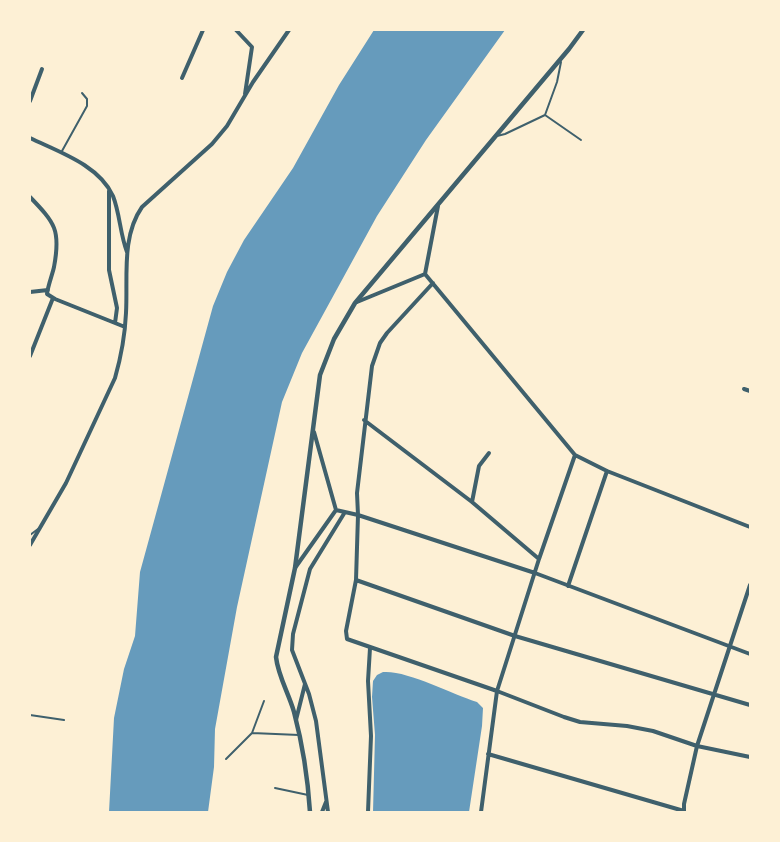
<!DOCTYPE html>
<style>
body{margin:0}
#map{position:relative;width:780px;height:842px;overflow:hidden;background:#fdf0d5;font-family:Merriweather,serif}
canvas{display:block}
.frame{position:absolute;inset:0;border:31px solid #fdf0d5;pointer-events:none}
</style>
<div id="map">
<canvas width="780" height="842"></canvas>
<div class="frame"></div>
</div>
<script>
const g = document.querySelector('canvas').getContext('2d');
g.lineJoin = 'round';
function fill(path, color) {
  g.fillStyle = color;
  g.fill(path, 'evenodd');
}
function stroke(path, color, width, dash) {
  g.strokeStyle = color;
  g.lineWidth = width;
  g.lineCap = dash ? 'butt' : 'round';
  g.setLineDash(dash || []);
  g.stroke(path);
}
fill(new Path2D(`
 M374 30H505L426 140 377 216 302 353 282 402 237 607 215 729 214 767 208 812H109L114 718 124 669 135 636 140 572 213 306 227 272 244 240 293 168 339 85Z
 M383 672C407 670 452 694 477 702L483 708 482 726 469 812H373L375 735 372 697 373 681 377 675Z`), '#669bbc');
stroke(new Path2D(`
 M545 115 557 82 561 62
 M497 136 505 134 545 115 581 140
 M62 151 87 106V99L82 93
 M30 535 38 529
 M30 715 64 720
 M252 733 264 701
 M226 759 252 733 299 735
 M275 788 308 795`), '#3f606c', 2);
stroke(new Path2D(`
 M236 30 252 47 245 94
 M182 78 203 30
 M30 101 42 69
 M30 138C59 152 99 165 113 196 120 214 120 234 127 252
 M109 191V270L117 308 115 323
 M30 197C55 223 61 230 54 267 52 276 48 285 47 294L55 299 125 327
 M425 274 575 455 607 471 750 527
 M433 283 387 333 380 343 372 366 357 493 358 515 356 580 346 631 347 639 497 691 564 717 580 722 627 726 653 731 697 746 750 757
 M30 292 48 290
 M357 302 425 274 438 206
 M30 356 53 298
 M744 389 750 391
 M364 420 472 502 539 559
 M472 502 479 466 489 453
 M336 510 358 515 535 573 750 654
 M30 545 66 483 115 378C121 357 125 335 126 313 128 278 121 237 142 207L212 144 227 126 253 82 289 30
 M295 568 336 510 314 432
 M356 580 515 636 750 705
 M568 586 607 471
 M296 720 305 684
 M488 754 684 811
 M322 812 326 802
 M328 812 316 721 309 694 292 650 293 634 310 569 345 512
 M368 812 371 736 368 681 370 648
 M481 812 497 691 539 559 575 455
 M684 812V804L697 746 750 585`), '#3f606c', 4);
stroke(new Path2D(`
 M310 812C308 781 302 742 294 712 289 694 278 676 276 657L295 568 320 375 334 339 355 303 569 49 583 30`), '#3f606c', 4.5);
</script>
